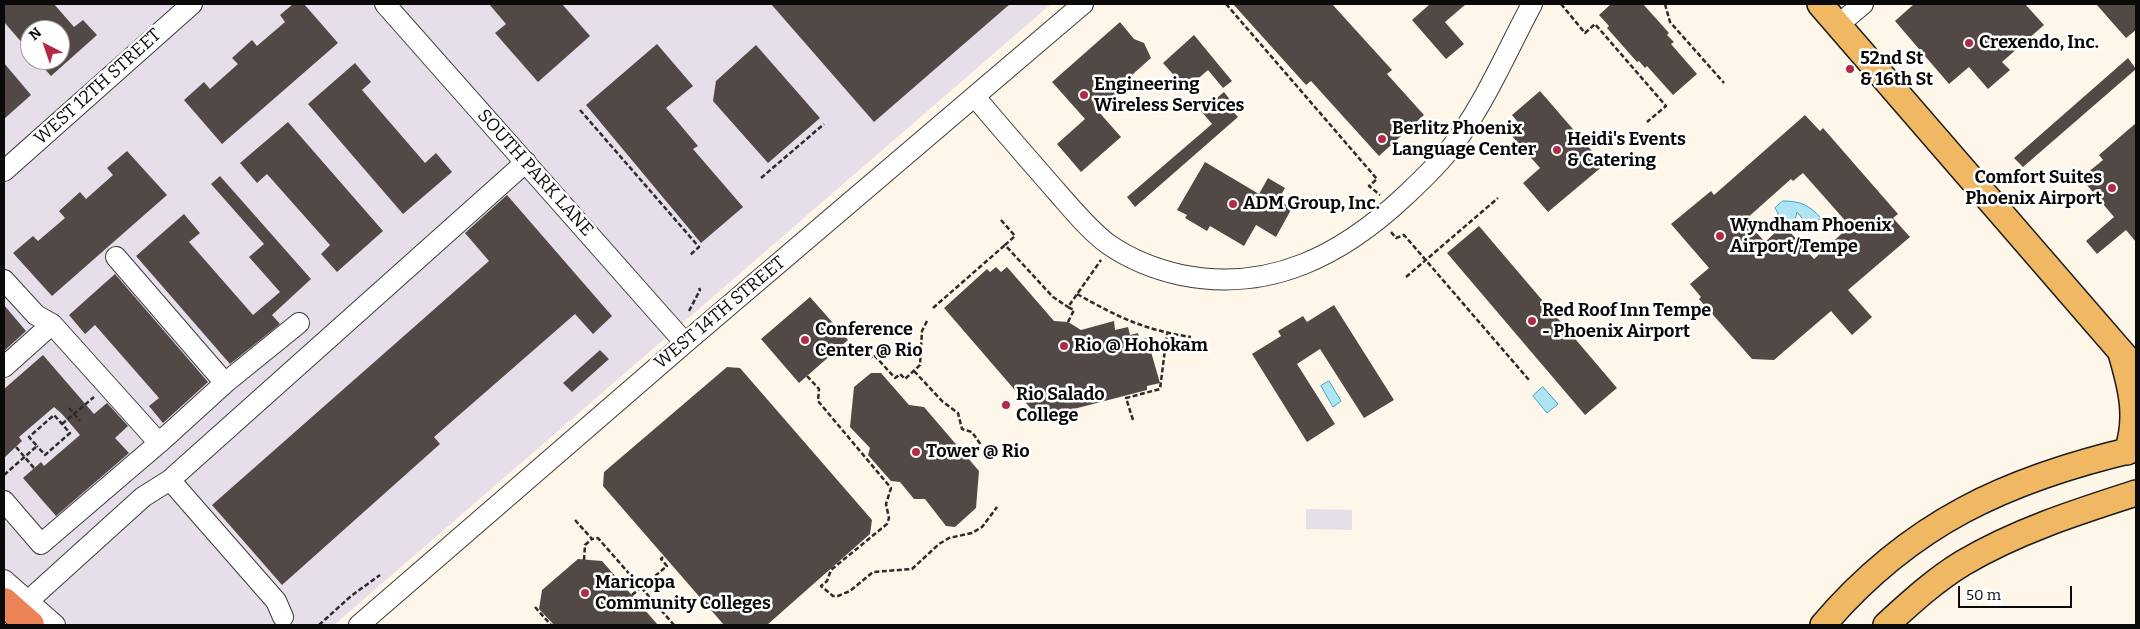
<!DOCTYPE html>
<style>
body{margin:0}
#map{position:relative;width:2140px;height:629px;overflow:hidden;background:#fef6e8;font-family:Bitter,serif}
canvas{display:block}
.frame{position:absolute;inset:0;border:5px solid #0a0a0a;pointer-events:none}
.north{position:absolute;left:20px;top:20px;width:50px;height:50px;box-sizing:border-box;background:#fff;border:1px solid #9d9d9d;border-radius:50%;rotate:319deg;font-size:14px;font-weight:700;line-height:20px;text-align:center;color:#0a0a0a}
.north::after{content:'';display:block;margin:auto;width:18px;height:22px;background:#b12b47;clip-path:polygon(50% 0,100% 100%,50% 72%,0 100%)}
.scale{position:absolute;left:1958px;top:586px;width:114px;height:22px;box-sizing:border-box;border:2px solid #0a0a0a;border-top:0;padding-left:6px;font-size:15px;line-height:18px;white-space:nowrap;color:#0a0a0a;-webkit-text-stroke:4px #fff;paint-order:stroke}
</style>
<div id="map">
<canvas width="2140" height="629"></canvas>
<div class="frame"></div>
<div class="north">N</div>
<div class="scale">50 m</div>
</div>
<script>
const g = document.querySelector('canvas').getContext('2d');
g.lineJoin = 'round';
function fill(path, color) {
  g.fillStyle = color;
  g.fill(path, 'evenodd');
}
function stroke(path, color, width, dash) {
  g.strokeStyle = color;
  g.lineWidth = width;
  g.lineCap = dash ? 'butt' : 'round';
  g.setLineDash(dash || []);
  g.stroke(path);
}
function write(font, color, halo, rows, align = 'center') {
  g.font = font + ' Bitter,serif';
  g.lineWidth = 5;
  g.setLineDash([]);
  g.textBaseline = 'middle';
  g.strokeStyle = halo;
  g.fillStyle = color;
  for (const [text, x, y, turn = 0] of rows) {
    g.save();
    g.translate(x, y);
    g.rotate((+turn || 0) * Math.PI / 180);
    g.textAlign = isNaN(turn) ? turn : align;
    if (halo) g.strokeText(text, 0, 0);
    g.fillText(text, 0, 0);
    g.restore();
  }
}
fill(new Path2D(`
 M4 4H1051L334 625H30L4 598ZM30 30H60V60H30Z
 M1306 509 1352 510V530L1306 529Z`), '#e6dee9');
const water = new Path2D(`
 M1783 201C1801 201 1809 205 1821 218L1814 224H1807L1797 212 1793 227 1777 225 1778 213 1775 208Z
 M1329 381 1341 401 1333 407 1321 386Z
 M1543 387 1558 404 1547 413 1533 396Z`);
fill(water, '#afe4f2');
stroke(water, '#3ba4c5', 1);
fill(new Path2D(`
 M4 4H54L74 27 83 20 97 35 51 76 37 60H60V30H30V52L4 22Z
 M293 4H304L338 43 222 144 184 100 204 82 210 89 238 64 232 58 252 40 257 46 285 22 280 15Z
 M489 4H562L590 36 538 82 495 33 506 24Z
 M771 4H1010L874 122Z
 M1233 4H1332L1392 70 1387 74 1424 115 1379 156 1311 81 1306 85Z
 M1430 4H1466L1445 22 1464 44 1446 59 1412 20Z
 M1611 4H1643L1669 33 1667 35 1674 42 1671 44 1697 74 1673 95 1647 66 1645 68 1639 61 1637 62 1607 28 1609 26 1599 15Z
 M1914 4H2025L2044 25 2002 62 2010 70 1988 89 1969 67 1949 84 1895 21Z
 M2096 4H2136V30L2126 38Z
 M1120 22 1134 39 1144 43 1151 58 1124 82 1127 85 1098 111 1121 137 1081 172 1057 144 1085 119 1052 82Z
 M1194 35 1232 81 1223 88 1208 70 1186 89 1163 63Z
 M657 44 693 86 666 108 698 146 693 149 743 207 701 243 586 105Z
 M756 45 820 118 768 163 713 101 716 81Z
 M2128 58 2136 69 2023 167 2014 158Z
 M4 63 31 95 4 119Z
 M355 63 371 82 362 90 425 163 436 153 452 172 403 214 308 104Z
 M1540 91 1604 165 1548 212 1523 183 1540 168 1511 135 1521 126 1512 115Z
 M1224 92 1231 101 1227 105 1238 117 1135 207 1127 197 1212 124 1201 111Z
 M1805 115 1820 131 1823 128 1898 214 1893 218 1910 237 1848 290 1872 317 1852 335 1831 311 1774 360 1752 359 1699 299 1701 297 1690 284 1709 268 1671 224 1711 191 1714 195ZM1803 173 1850 226 1814 259 1789 231 1778 230 1765 242 1745 220 1791 179 1793 181Z
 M288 122 383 231 337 272 321 254 330 245 267 174 257 183 240 163Z
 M2136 123V242L2126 230 2097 254 2086 241 2114 217 2081 178 2103 160 2099 155Z
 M127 151 167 195 52 296 13 253 33 236 38 241 65 218 59 211 80 192 86 199 113 175 107 168Z
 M1205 162 1259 194 1268 178 1285 188 1278 200 1292 208 1276 237 1256 225 1244 246 1210 226 1207 231 1185 218 1187 215 1177 210Z
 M220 176 311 279 272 315 280 324 230 364 136 256 184 214 200 233 189 242 253 315 280 292 249 257 264 244 211 184Z
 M507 195 612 316 593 334 575 314 434 437 440 444 282 585 212 505 489 261 465 233Z
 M1479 226 1617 388 1585 415 1447 253Z
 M996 267 1001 272 1007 267 1054 321 1068 322 1081 330 1114 321 1115 330 1128 327 1130 335 1138 333 1140 340 1147 338 1160 383 1147 386V390L1039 418 944 308 987 269 990 272Z
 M115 274 208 382 163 423 149 406 159 398 95 325 85 334 69 315Z
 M810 297 848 340 799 383 761 339Z
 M4 305 26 331 4 351Z
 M1334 305 1394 400 1364 418 1320 349 1297 364 1335 424 1307 442 1252 354 1281 336 1278 331 1303 316 1307 322Z
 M600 350 609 359 572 392 563 383Z
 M43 355 94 414 107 403 128 426 115 438 129 453 56 516 23 478 41 462 44 466 80 435 62 414 54 407 19 437 22 441 4 458V389Z
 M727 367 740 368 872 520 870 534 767 625H724L603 486 604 472Z
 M871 373H881L909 405 924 407 979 471 976 508 955 527 946 526 925 499H914L900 482 891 481 868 455 870 448 850 427 854 387Z
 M578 559 602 561 658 625H554L539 609 542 590Z`), '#524947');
const minor = new Path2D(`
 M385 4 685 343
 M1838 25 1863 4
 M975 97C1002 129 1030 161 1057 192 1073 210 1089 230 1108 244 1131 260 1154 269 1181 275 1270 293 1342 255 1405 196 1424 178 1444 159 1459 137 1488 96 1508 49 1532 4
 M4 171 192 4
 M116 257 225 383
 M4 280 36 315 52 324 159 443 41 544 4 501
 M4 367 52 324
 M159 443 225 383 299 323
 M170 480 276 601 283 617
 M4 580 55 625
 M27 602 143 497 170 480 526 162
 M359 625 685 343 1083 4`);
const major = new Path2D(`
 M1820 4 2136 369
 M2121 353C2131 387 2139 417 2127 452
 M1823 625C1910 523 2007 479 2136 449
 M1886 625C1910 603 1935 580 1963 563 2017 531 2077 512 2136 493`);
const highway = new Path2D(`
 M4 602 30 625`);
stroke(minor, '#3d3d3d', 22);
stroke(major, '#1b1b1b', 28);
stroke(highway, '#1b1b1b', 30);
stroke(new Path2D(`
 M1226 4 1377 179 1369 186 1380 195
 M1561 4 1585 33 1595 24 1666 106 1647 122
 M1665 4 1670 22 1724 83
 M580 110 699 247 690 255
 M761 178 824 124
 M1001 220 1015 236 1005 245 1053 297 1068 307
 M1391 232 1396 238 1404 235 1411 243 1529 380
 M1406 277 1498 198
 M1077 294C1118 317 1144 330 1191 337
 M933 308 1005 245
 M689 311 700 290 699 288
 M1068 322 1074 310 1068 307 1101 260
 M1151 352 1165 349
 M869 354 872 358 875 356 895 378 900 374 905 379 920 365 922 331 928 319
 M914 371 942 401 958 413 962 429 972 432 981 445
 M807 376 819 389 818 401 891 488 886 504 889 518 887 524 831 570 827 581 821 586 833 596H838L850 591 873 572 912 569 939 544 949 538 972 533 982 527 997 507
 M69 408 80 421
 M1133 420 1126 398 1160 389 1167 334
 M62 424 94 397
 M16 447 34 468
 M4 475 37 446 29 437 54 415 70 433 45 455 37 446
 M575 520 592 539 598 538 674 625
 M584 560 585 545 592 539
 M632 595 667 566 661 559 664 556
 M535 607 551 625
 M319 625 351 596 380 575`), '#2c2c2c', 2.5, [5, 2.5]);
stroke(minor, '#fff', 20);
stroke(major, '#f1b864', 25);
stroke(highway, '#ec8357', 28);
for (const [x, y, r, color] of [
 [1969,43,5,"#b12b47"],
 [1850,69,5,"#b12b47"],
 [1084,95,5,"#b12b47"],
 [1382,139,5,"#b12b47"],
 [1557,150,5,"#b12b47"],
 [2112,188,5,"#b12b47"],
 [1233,204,5,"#b12b47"],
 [1720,236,5,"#b12b47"],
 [1532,321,5,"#b12b47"],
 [805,340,5,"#b12b47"],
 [1064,346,5,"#b12b47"],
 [1006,405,5,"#b12b47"],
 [916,452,5,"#b12b47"],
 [585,593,5,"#b12b47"]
]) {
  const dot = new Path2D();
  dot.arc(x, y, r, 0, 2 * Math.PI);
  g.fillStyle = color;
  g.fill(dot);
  stroke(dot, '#fff', 2);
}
write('bold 18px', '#0a0a0a', '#fff', [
 ["Crexendo, Inc.",1979,43],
 ["52nd St",1860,59],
 ["& 16th St",1860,80],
 ["Engineering",1094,85],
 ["Wireless Services",1094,106],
 ["Berlitz Phoenix",1392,129],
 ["Language Center",1392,150],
 ["Heidi's Events",1567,140],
 ["& Catering",1567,161],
 ["Comfort Suites",2102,178,"right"],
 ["Phoenix Airport",2102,199,"right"],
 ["ADM Group, Inc.",1243,204],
 ["Wyndham Phoenix",1730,226],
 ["Airport/Tempe",1730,247],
 ["Red Roof Inn Tempe",1542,311],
 ["- Phoenix Airport",1542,332],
 ["Conference",815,330],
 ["Center @ Rio",815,351],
 ["Rio @ Hohokam",1074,346],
 ["Rio Salado",1016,395],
 ["College",1016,416],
 ["Tower @ Rio",926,452],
 ["Maricopa",595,583],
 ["Community Colleges",595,604]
], 'left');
write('18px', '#0a0a0a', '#fff', [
 ["WEST 12TH STREET",98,87,-42],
 ["SOUTH PARK LANE",535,173,48],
 ["WEST 14TH STREET",720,313,-40]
]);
</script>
